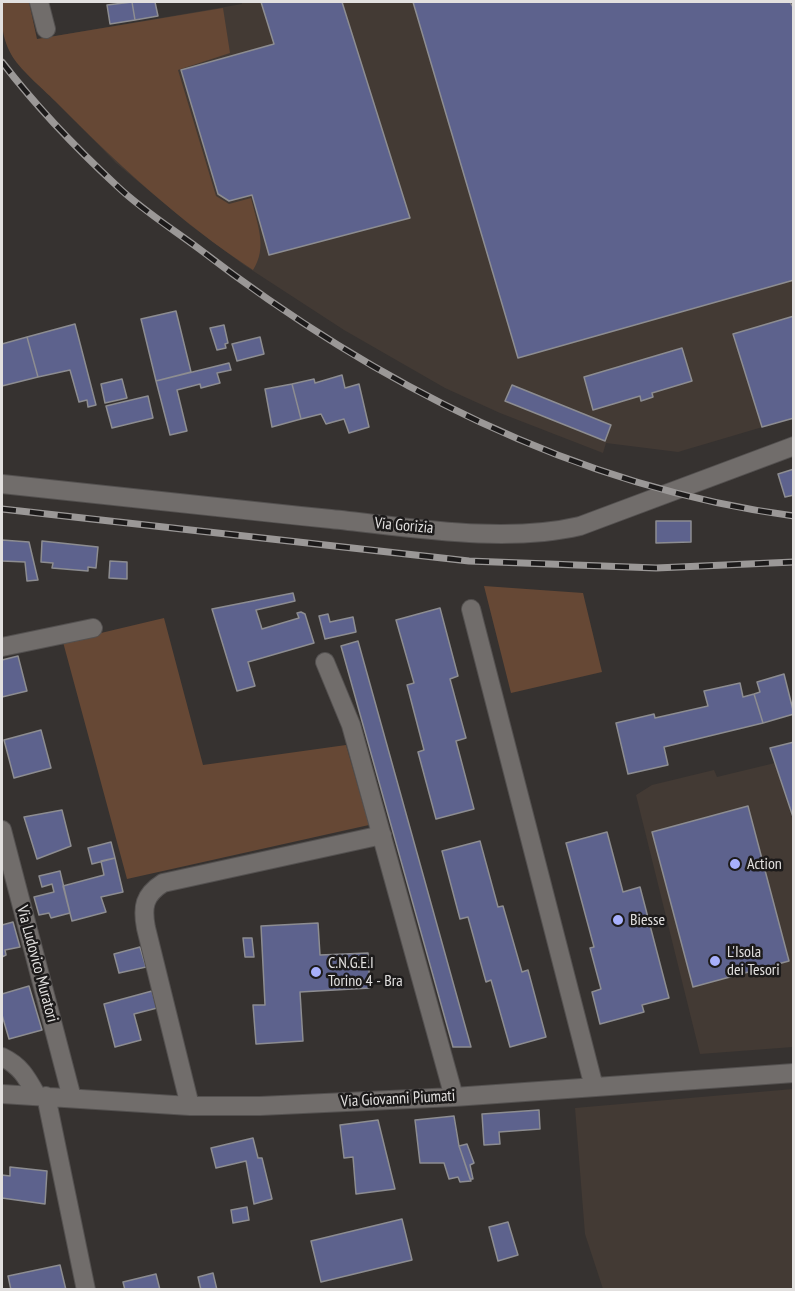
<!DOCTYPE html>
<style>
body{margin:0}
#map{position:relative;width:795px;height:1291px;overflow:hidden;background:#363230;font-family:"PT Sans Narrow",sans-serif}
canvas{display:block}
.frame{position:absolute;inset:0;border:3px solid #e2e0df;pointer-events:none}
</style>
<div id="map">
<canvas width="795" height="1291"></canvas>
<div class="frame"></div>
</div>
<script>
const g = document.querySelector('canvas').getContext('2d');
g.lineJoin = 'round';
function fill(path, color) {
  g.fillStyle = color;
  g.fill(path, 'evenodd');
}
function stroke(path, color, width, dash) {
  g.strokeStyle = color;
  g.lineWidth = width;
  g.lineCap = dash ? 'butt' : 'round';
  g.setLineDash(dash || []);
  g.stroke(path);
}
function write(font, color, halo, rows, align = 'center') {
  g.font = font + ' "PT Sans Narrow",sans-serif';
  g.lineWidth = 5;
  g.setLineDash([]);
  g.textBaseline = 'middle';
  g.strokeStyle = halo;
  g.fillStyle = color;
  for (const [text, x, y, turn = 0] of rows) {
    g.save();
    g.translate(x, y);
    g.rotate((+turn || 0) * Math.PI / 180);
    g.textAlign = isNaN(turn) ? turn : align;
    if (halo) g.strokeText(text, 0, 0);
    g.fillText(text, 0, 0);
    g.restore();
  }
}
fill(new Path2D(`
 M242 2H793V418L678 452 606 443 603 453 500 413 445 388 344 330 244 265 190 225 116 163 11 54 9 44 242 4Z
 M775 763 793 821V1047L700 1054 636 795 652 785 714 770 717 777Z
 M793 1089V1289H603L585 1234 575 1108Z`), '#433a34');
fill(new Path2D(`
 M2 2H29L37 39 223 8 230 53 178 70 216 196 229 204 251 198C257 224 268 247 253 270 180 222 116 163 55 101 43 89 18 68 11 54 1 35 2 23 2 2Z
 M484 586 583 593 602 672 511 693Z
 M164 618 203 765 346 745 369 825 127 879 63 642Z`), '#664835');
const building = new Path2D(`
 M132 2 135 20 110 24 107 5Z
 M132 2H155L158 16 135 20Z
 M261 2H342L410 218 269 255 252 195 229 201 218 194 181 70 274 44Z
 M413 2H790L794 9V280L518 358Z
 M176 311 191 372 156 381 141 319Z
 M794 316V418L762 427 733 334Z
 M75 324 96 405 88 407 87 400 79 402 70 370 38 377 27 337Z
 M224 325 228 343 225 344 226 348 217 350 210 328Z
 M27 337 38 377 2 386V344Z
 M260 337 264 354 237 361 232 344Z
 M682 348 692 381 652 393 653 397 641 401 640 396 593 410 584 377Z
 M229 363 231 370 217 373 220 383 201 388 200 384 177 390 187 431 170 435 156 381Z
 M342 375 345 388 359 384 369 427 349 433 344 419 326 424 321 414 301 419 292 384 314 379 315 383Z
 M122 379 127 398 105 403 101 384Z
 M292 384 301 419 272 427 265 389Z
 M512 385 611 425 605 441 505 401Z
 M148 396 153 418 112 428 106 406Z
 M794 469V495L785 497 778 474Z
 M656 521H691V542L656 543Z
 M2 540 29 542 38 580 27 581 25 562 2 561Z
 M42 541 98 547 96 568 88 567V571L52 568 53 563 41 562Z
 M110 561 127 562V579L109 578Z
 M293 593 295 601 256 610 262 629 299 618 297 613 301 612 305 614 314 643 248 662 255 686 237 691 212 609Z
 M440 608 458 676 450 679 466 738 456 741 474 809 436 819 418 752 424 750 407 685 414 683 396 620Z
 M328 614 330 622 353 617 356 632 325 639 319 616Z
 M358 641 471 1047H453L341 646Z
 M18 656 27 691 2 697V660Z
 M784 674 794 714 763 723 754 694 760 692 757 682Z
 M740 683 743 697 754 694 763 723 664 747 668 765 628 774 616 723 654 714 655 718 708 706 704 691Z
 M41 730 51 768 14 778 4 740Z
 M794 742V820L770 748Z
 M748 806 789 961 693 987 652 832Z
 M62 810 71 846 37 859 24 817Z
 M607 832 623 892 640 887 669 998 642 1005 644 1012 600 1024 592 992 601 989 590 948 594 947 566 843Z
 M480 841 498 907 503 906 522 972 528 970 546 1037 510 1047 491 980 486 982 468 917 460 919 442 851Z
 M111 842 115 858 92 864 88 848Z
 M115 858 123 892 101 897 106 912 72 921 63 886 104 875 101 861Z
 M60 871 70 913 51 918 49 913 39 915 34 897 54 892 52 884 42 887 39 876Z
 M13 922 20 947 5 950 6 955 2 957V925Z
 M318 923 320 955 368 953 370 988 300 992 303 1041 256 1044 253 1005H265L261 926Z
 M243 938H252L254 957H245Z
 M140 947 146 967 119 973 114 954Z
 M29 986 42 1030 9 1039 2 1015V994Z
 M152 991 157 1008 134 1014 141 1040 115 1047 104 1004Z
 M539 1110 540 1129 499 1132 500 1144 484 1145 482 1114Z
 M454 1116 459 1146 471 1181 460 1182 458 1177 449 1179 444 1163H420L415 1120Z
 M378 1120 395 1189 356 1194 353 1157 344 1158 340 1125Z
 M253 1138 258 1158H262L272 1199 254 1204 246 1161 216 1168 211 1148Z
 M467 1144 474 1163 470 1165 473 1179H470L459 1146Z
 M10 1167 47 1171 45 1204 2 1198V1175L10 1176Z
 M247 1207 249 1220 233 1223 231 1210Z
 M402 1219 412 1260 321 1282 311 1241Z
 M508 1222 518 1255 498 1261 489 1227Z
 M60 1265 66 1290H11L8 1276Z
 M213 1273 217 1290H201L198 1277Z
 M156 1274 160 1290H125L123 1282Z`);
fill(building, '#5d628d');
stroke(building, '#8d8d91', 1.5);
const minor = new Path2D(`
 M39 2 46 29
 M2 484C111 496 221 508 331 519 409 527 504 544 580 526L794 446
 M471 609 594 1087
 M2 647 93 628
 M325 662 351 725 454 1097
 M2 830 72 1098
 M2 1057C21 1066 27 1078 37 1096
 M2 1094 190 1106H260L454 1097 794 1073
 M46 1096 86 1290
 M190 1106 146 928C142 907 144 895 163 883L382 835`);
stroke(minor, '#545150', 20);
stroke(minor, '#716d6b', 18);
const rail = new Path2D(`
 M2 62C35 105 77 149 117 186 141 209 171 228 198 248 372 382 574 487 794 516
 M2 509 469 561 656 568 794 562`);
stroke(rail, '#9b9897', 7);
stroke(rail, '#1c1a1a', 4.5, [14]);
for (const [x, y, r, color] of [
 [735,864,6,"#a8b0fc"],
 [618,920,6,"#a8b0fc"],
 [715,961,6,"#a8b0fc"],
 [316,972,6,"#a8b0fc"]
]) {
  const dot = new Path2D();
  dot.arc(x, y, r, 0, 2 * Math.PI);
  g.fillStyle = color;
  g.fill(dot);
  stroke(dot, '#1c1a1a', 2);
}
write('16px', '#e2e0df', '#1c1a1a', [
 ["Via Gorizia",404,526,5],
 ["Via Ludovico Muratori",37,964,75],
 ["Via Giovanni Piumati",398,1099,-3]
]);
write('16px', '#e2e0df', '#1c1a1a', [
 ["Action",747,864],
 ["Biesse",630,920],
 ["L'Isola",727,952],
 ["dei Tesori",727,970],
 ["C.N.G.E.I",328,963],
 ["Torino 4 - Bra",328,981]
], 'left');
</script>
